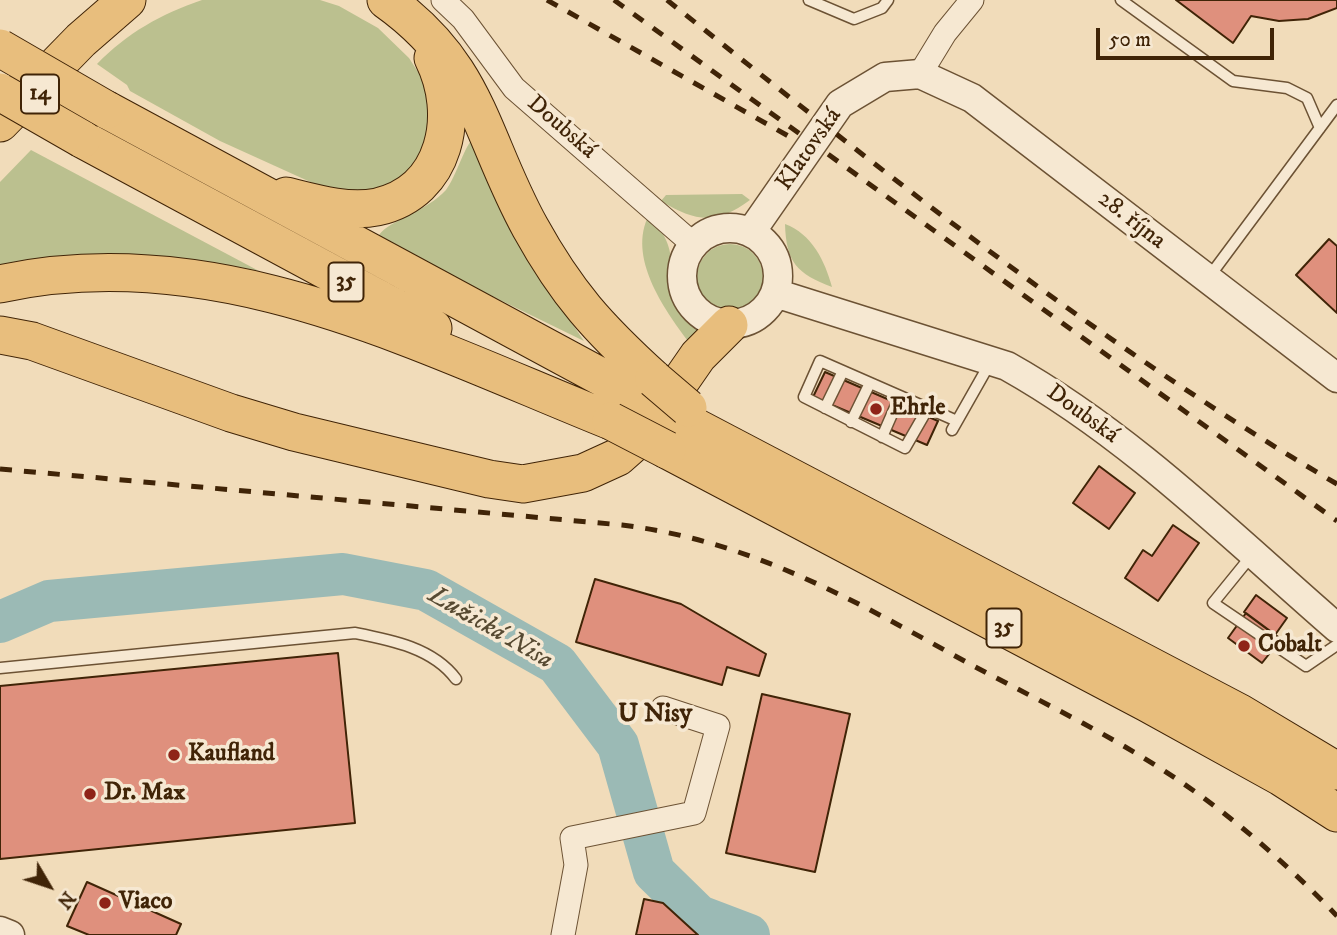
<!DOCTYPE html>
<meta charset="utf-8">
<style>
body{margin:0}
#map{position:relative;width:1337px;height:935px;overflow:hidden;background:#f1dcba;font-family:"IM FELL DW Pica",serif}
canvas{display:block}
.north{position:absolute;left:14px;top:851px;width:70px;height:70px;-webkit-text-stroke:5px #f6e8d2;paint-order:stroke;rotate:129deg;font-size:19px;font-weight:700;line-height:28px;text-align:center;color:#402407}
.north::after{content:'';display:block;margin:auto;width:24px;height:32px;background:#402407;clip-path:polygon(50% 0,100% 100%,50% 72%,0 100%)}
.scale{position:absolute;left:1096px;top:28px;width:178px;height:32px;box-sizing:border-box;border:4px solid #402407;border-top:0;padding-left:9px;font-size:21px;line-height:24px;white-space:nowrap;color:#402407;-webkit-text-stroke:5px #f6e8d2;paint-order:stroke}
</style>
<div id="map">
<canvas width="1337" height="935"></canvas>
<div class="north">N</div>
<div class="scale">50 m</div>
</div>
<script>
const g = document.querySelector('canvas').getContext('2d');
g.lineJoin = 'round';
function fill(path, color) {
  g.fillStyle = color;
  g.fill(path, 'evenodd');
}
function stroke(path, color, width, dash) {
  g.strokeStyle = color;
  g.lineWidth = width;
  g.lineCap = dash ? 'butt' : 'round';
  g.setLineDash(dash || []);
  g.stroke(path);
}
function write(font, color, halo, rows, align = 'center') {
  g.font = font + ' "IM FELL DW Pica",serif';
  g.lineWidth = 7;
  g.setLineDash([]);
  g.textBaseline = 'middle';
  g.strokeStyle = halo;
  g.fillStyle = color;
  for (const [text, x, y, turn = 0] of rows) {
    g.save();
    g.translate(x, y);
    g.rotate((+turn || 0) * Math.PI / 180);
    g.textAlign = isNaN(turn) ? turn : align;
    if (halo) g.strokeText(text, 0, 0);
    g.fillText(text, 0, 0);
    g.restore();
  }
}
fill(new Path2D(`
 M202 0H320L339 6 378 28 409 58 431 92 433 129 409 174 374 192 328 190 220 141 130 91 127 85 97 64C127 33 161 14 202 0Z
 M474 138 556 300 584 341 459 280 379 235C390 220 427 211 446 190 456 177 465 144 474 138Z
 M31 150 259 271C173 253 87 246 0 265V182Z
 M742 194 750 200C716 225 696 222 661 201L666 195Z
 M647 219C652 223 659 228 663 234 684 271 653 293 700 332L691 345C666 312 629 261 647 219Z
 M785 224C812 234 825 261 832 287 797 274 786 262 785 224Z
 M697 277a33 33 0 1 1 66 0a33 33 0 1 1-66 0Z`), '#bbc08f');
stroke(new Path2D(`
 M0 622 49 601 343 574 426 590 557 664 618 745 654 872 699 916 749 935`), '#9bbab5', 42);
const building = new Path2D(`
 M1176 0H1337V8L1308 19 1279 21 1251 16 1233 43Z
 M1329 239 1337 246V313L1296 275Z
 M825 372 938 421 927 445 813 397Z
 M1099 466 1135 493 1109 529 1073 503Z
 M1173 525 1199 543 1158 601 1125 578 1143 550 1152 556Z
 M595 579 681 604 766 654 759 676 727 667 722 685 576 642Z
 M1256 595 1287 618 1275 635 1244 612Z
 M1246 613 1281 639 1262 663 1228 638Z
 M338 653 355 823 0 859V686Z
 M762 694 850 714 815 872 726 853Z
 M87 882 181 924 176 935H89L67 926Z
 M644 899 663 903 698 935H636Z`);
fill(building, '#df907d');
stroke(building, '#402407', 2);
const service = new Path2D(`
 M809 0 854 19 882 8 888 0
 M1121 0 1233 81 1287 88 1307 98 1320 128
 M1209 277 1337 105
 M825 408 843 371
 M928 408 905 448 804 397 820 361 957 421
 M851 422 870 383
 M952 430 990 363
 M882 437 900 396
 M1252 555 1213 603 1306 666 1337 645
 M0 668 355 633C391 640 433 648 456 679`);
const minor = new Path2D(`
 M443 0 463 19 514 88 693 244
 M920 74 945 33 972 0
 M563 935 576 865 572 838 694 813 718 726 663 708`);
const tertiary = new Path2D(`
 M682 276a48 48 0 1 1 96 0a48 48 0 1 1-96 0Z
 M751 232 840 104 885 77 920 74 972 98 1337 378
 M775 293 1007 366C1130 435 1231 536 1337 628
 M0 931 10 935`);
const trunk = new Path2D(`
 M386 0C479 66 480 136 530 227 567 294 598 328 654 379
 M107 110 644 400
 M0 123 81 40 127 0
 M82 139 433 328
 M286 196C314 203 348 213 377 207 447 191 461 114 433 58
 M0 284C216 237 417 343 611 421
 M0 335 32 341 231 413 294 432 489 479 523 484 583 473 618 457 644 434 698 356 729 325
 M682 420 1240 713 1337 771
 M667 450 1147 703 1281 777 1337 813`);
stroke(service, '#6c5234', 13);
stroke(minor, '#6c5234', 25);
stroke(tertiary, '#6c5234', 31);
stroke(trunk, '#402407', 39);
stroke(service, '#f6e8d2', 10);
stroke(minor, '#f6e8d2', 23);
stroke(tertiary, '#f6e8d2', 28);
stroke(trunk, '#e8be7d', 37);
stroke(new Path2D(`
 M547 0 790 137
 M614 0 1337 521
 M667 0C882 171 1099 345 1337 484
 M0 469 622 525C752 541 855 601 968 663 1039 701 1114 736 1181 782 1237 820 1290 867 1337 916`), '#402407', 5, [12, 12]);
const trunkBridge = new Path2D(`
 M0 48 107 110
 M0 92 82 139
 M654 379 688 408
 M611 421 667 450`);
stroke(trunkBridge, '#402407', 39, []);
stroke(trunkBridge, '#e8be7d', 37);
for (const [x, y, r, color] of [
 [876,409,7,"#8f2418"],
 [1244,646,7,"#8f2418"],
 [174,755,7,"#8f2418"],
 [90,794,7,"#8f2418"],
 [105,903,7,"#8f2418"]
]) {
  const dot = new Path2D();
  dot.arc(x, y, r, 0, 2 * Math.PI);
  g.fillStyle = color;
  g.fill(dot);
  stroke(dot, '#f6e8d2', 2.5);
}
for (const [x, y, w] of [
 [40,94,38],
 [346,282,35],
 [1004,628,35]
]) {
  const box = new Path2D();
  box.roundRect(x - w / 2, y - 19.5, w, 39, 5);
  g.fillStyle = '#f6e8d2';
  g.fill(box);
  stroke(box, '#402407', 2);
}
write('bold 23px', '#402407', null, [
 ["14",40,94],
 ["35",346,282],
 ["35",1004,628]
]);
write('24px', '#402407', '#f6e8d2', [
 ["Doubská",561,128,41],
 ["Klatovská",810,150,-55],
 ["28. října",1131,221,38],
 ["Doubská",1082,415,36]
]);
write('bold 24px', '#402407', '#f6e8d2', [
 ["Ehrle",890,409],
 ["Cobalt",1258,646],
 ["Kaufland",188,755],
 ["Dr. Max",104,794],
 ["Viaco",119,903]
], 'left');
write('italic 26px', '#574a32', '#f6e8d2', [
 ["Lužická Nisa",490,629,30]
]);
write('bold 26px', '#402407', '#f6e8d2', [
 ["U Nisy",655,716]
]);
</script>
